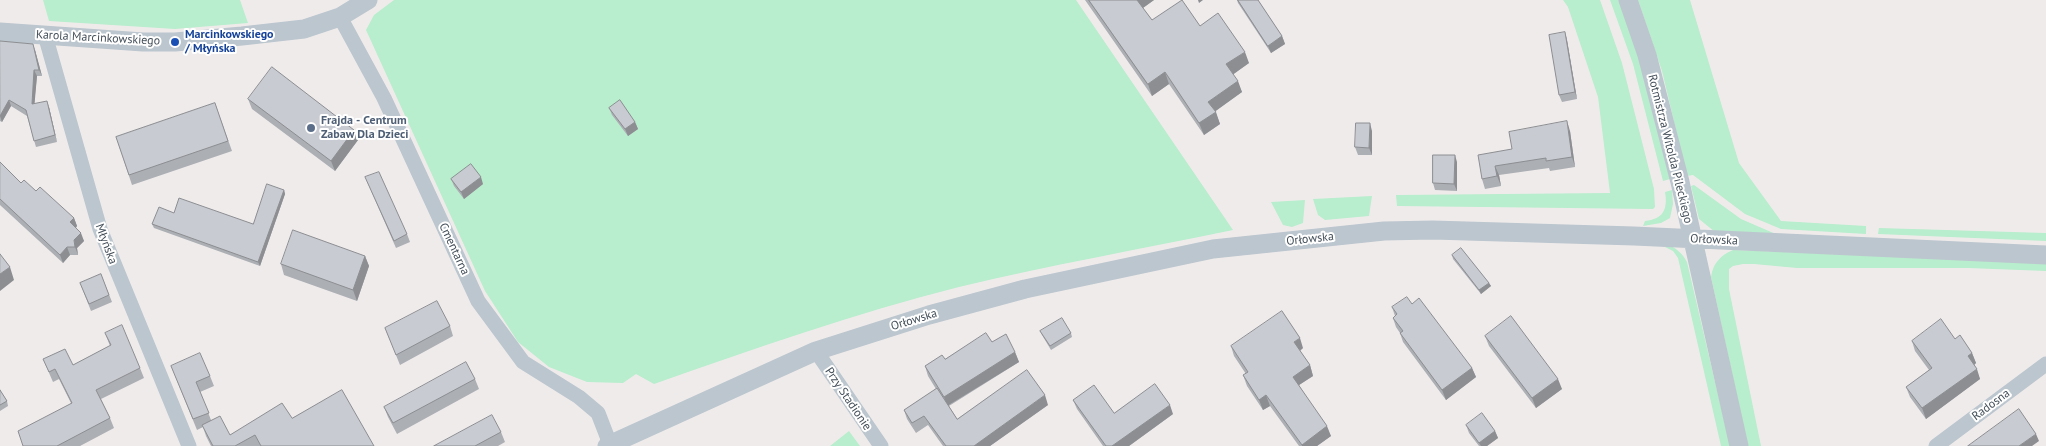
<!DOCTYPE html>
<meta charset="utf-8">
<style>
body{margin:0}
canvas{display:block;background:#efebeb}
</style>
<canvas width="2046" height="446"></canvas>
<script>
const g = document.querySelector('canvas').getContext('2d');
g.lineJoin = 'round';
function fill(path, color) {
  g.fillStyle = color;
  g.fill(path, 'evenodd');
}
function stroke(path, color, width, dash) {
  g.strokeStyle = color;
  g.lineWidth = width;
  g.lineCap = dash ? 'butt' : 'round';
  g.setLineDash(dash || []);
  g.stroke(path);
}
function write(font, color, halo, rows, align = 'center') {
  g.font = font + ' "PT Sans",sans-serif';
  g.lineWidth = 4;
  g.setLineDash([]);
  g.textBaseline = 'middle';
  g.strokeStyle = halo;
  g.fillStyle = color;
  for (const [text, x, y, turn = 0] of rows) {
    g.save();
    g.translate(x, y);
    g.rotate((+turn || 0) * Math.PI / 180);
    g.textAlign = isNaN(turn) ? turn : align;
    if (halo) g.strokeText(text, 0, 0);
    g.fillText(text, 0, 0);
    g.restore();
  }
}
fill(new Path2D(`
 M43 0H240L248 23 175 29 49 21Z
 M394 0H1076L1233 230C1142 249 1050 265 959 287 855 313 754 349 654 384L636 374 623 383 587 382 549 367 518 342 485 291 366 30 374 15Z
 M1563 0H1600L1622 63 1654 189 1655 207 1653 209 1397 206 1396 195 1610 193 1598 97 1568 7Z
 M1610 0H1620L1641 60 1670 179 1663 181 1633 64Z
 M1638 0H1690L1739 163 1781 221 1866 226V234L1781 229 1745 214 1693 175 1687 176 1662 71Z
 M1694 185 1741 219 1778 235 1715 232 1699 219 1691 186Z
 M1672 190 1673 204 1670 218 1661 223 1643 226 1645 221C1663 219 1668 210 1665 192Z
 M1372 196 1369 216 1325 220 1318 215 1313 199Z
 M1305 200 1303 223 1292 227 1283 225 1271 202Z
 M1879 228 2046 233V241L1878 234Z
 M1668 244C1677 249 1683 254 1687 262L1730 446H1721L1678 258 1673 251 1661 245Z
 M1733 250 2046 262V271L1968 268H1797L1754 264H1743L1733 266 1729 269V289L1761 446H1748L1711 277C1713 263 1721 255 1733 250Z
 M849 431 860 446H830Z`), '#b8eecd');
stroke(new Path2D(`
 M340 17 384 98 478 301 523 362 579 397 598 413 610 444
 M45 35 100 229 189 446
 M816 351 881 446
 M1936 446 2046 364`), '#bcc6ce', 15);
stroke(new Path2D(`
 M1628 0 1647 55 1680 182 1739 446
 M0 32 143 42H175L242 36 304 29 340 17 368 0
 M607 446 816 351 929 315 1025 289 1213 249 1384 231 1433 230 1634 236 2046 255`), '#bcc6ce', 19);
fill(new Path2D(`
 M1085 0H1154L1143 8 1152 20 1200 26 1249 63 1233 74 1242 92 1215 111 1220 124 1204 135 1169 84 1152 96Z
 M1237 0H1258L1282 36 1285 44 1271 53 1238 3Z
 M1565 32 1567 40 1577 99 1562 102 1559 95Z
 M0 41 35 50 42 76H37L34 104 49 107 57 142 36 147 27 116 11 106 2 122 0 121Z
 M248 99 358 140 335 171 252 109Z
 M215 103 232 151 132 185 116 137Z
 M609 108 635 122 638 129 628 136 612 115Z
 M1372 131V155H1358L1355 147Z
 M1570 131 1575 167 1550 171 1549 168 1499 175 1501 186 1485 189 1482 179 1512 149Z
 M0 162 21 183 36 191 74 218 77 226 76 228 84 241 77 248 78 255H70L63 263 0 205Z
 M1457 162V191L1435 190 1433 183Z
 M365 177 407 234 410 242 396 248Z
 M451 179 483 184 464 199 454 186Z
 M284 190 285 194 260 266 154 228 152 224 174 213 253 224Z
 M1452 255 1489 283 1491 286 1481 294 1453 259Z
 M365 256 369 266 357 301 284 275 281 264Z
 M101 274 112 302 91 311 80 283Z
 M1412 304 1472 368 1476 377 1446 400 1403 342 1400 333 1396 327 1393 318 1395 316 1392 307Z
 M450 326 453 336 400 365 385 328Z
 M1040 331 1071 333 1072 337 1051 350 1042 335Z
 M105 333 140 368 144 378 101 399 110 418 114 428 80 446H23L71 403 59 379 53 382 43 359 73 365 110 346Z
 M1485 336 1562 389 1536 408 1489 346Z
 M1955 339 1972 353 1976 363 1974 365 1980 379 1926 419 1910 397 1906 387 1929 370 1915 351 1912 341Z
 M992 342 1015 352 1019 362 949 406 957 419 1048 405 990 446H943L928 425 916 433 907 419 904 410 936 389 928 376 925 366Z
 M1231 346 1303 348 1300 351 1310 365 1313 376 1299 385 1331 436 1317 446H1299L1270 406 1263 410 1247 386 1243 375 1246 374 1234 356Z
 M171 366 210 376 214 386 200 392 211 420 230 435 292 418 374 446H211L206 436 203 427 197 430Z
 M475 379 479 389 397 434 388 417 384 407Z
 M0 390 7 401 8 406 0 411Z
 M1073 400 1114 413 1173 414 1129 446H1103L1077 409Z
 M1466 425 1495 431 1498 438 1487 446H1479L1469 433Z
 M501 432 505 442 498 446H434Z`), '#acafb4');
fill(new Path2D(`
 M1137 0H1154L1140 10Z
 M1198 0H1203L1199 3Z
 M1565 32 1567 40 1577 99 1575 92Z
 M1282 36 1285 44 1271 53 1268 46Z
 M33 44 35 50 42 76 39 70Z
 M1245 52 1249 63 1231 76 1226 64Z
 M34 70 37 76 34 110 32 104Z
 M1165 72 1169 84 1152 96 1148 84Z
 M1238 81 1242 92 1213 113 1208 102Z
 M9 100 11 106 2 122 0 116Z
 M47 101 49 107 57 142 55 135Z
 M1216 112 1220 124 1204 135 1199 123Z
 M1567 121 1570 131 1575 167 1572 157Z
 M635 122 638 129 628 136 625 129Z
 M1370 123 1372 131V155L1369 148Z
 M354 130 358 140 335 171 331 161Z
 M1455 155 1457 162V191L1454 184Z
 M1495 166 1499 175 1501 186 1497 176Z
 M481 177 483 184 464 199 461 192Z
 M284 190 285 194 260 266 258 262Z
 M74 218 77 226 73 231 70 222Z
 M81 233 84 241 77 248 78 255 75 247 74 240Z
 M67 247 70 255 63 263 60 255Z
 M365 256 369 266 357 301 353 290Z
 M10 267 14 280 0 291V274Z
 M1489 283 1491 286 1481 294 1479 290Z
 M1300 338 1303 348 1298 352 1294 342Z
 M1015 352 1019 362 947 406 944 397Z
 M1972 353 1976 363 1972 367 1968 356Z
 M1310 365 1313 376 1296 387 1293 377Z
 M1472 368 1476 377 1446 400 1442 390Z
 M1977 369 1980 379 1926 419 1922 408Z
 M1558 379 1562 389 1536 408 1532 398Z
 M1045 395 1048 405 990 446H974Z
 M1266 395 1270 406 1263 410 1259 400Z
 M1170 405 1173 414 1129 446H1112Z
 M1327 426 1331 436 1317 446H1302V445Z
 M1495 431 1498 438 1487 446H1481L1479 443Z
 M2036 434 2039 441 2032 446H2019Z`), '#8c8e92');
const building = new Path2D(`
 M1089 0H1137L1152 20 1182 0 1200 26 1218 13 1245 52 1226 64 1238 81 1208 102 1216 112 1199 123 1165 72 1148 84Z
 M1238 0H1258L1282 36 1268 46Z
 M1565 32 1575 92 1559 95 1549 35Z
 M0 41 33 44 39 70H34L32 104 47 101 55 135 34 141 26 110 9 100 0 116Z
 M272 67 354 130 331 161 248 99Z
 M620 100 635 122 625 129 609 108Z
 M215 103 228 141 129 175 116 137Z
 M1567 121 1572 157 1546 161V158L1495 166 1497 176 1482 179 1478 155 1512 149 1509 132Z
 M1356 123H1370L1369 148 1355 147Z
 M1433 155H1455L1454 184 1433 183Z
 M0 162 21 183 24 180 36 191 40 187 74 218 70 222 81 233 74 240 75 247H67L60 255 0 199Z
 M471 164 481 177 461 192 451 179Z
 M379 172 407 234 394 241 365 177Z
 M267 184 284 190 258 262 152 224 159 207 174 213 179 198 253 224Z
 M293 230 365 256 353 290 281 264Z
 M1461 248 1489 283 1479 290 1452 255Z
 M0 254 10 267 0 274Z
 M101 274 109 295 89 304 80 283Z
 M1407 297 1412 304 1419 298 1472 368 1442 390 1400 333 1403 331 1393 318 1397 314 1392 307Z
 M437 301 450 326 396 355 385 328Z
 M1282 311 1300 338 1294 342 1310 365 1293 377 1327 426 1302 445 1266 395 1259 400 1243 375 1248 372 1231 346Z
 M1511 316 1558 379 1532 398 1485 336Z
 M1062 318 1071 333 1050 346 1040 331Z
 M1941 319 1955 339 1960 335 1972 353 1968 356 1977 369 1922 408 1906 387 1932 368 1912 341Z
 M122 325 140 368 96 390 110 418 57 446H23L18 431 72 403 55 369 49 372 43 359 65 349 73 365 111 345 105 333Z
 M986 333 992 342 1006 334 1015 352 944 397 925 366 942 355 945 359Z
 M200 353 210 376 196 382 209 413 193 419 171 366Z
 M466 362 475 379 393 423 384 407Z
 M1027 370 1045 395 974 446H946L924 416 912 423 904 410 937 388 957 419Z
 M1155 384 1170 405 1112 446H1106L1073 400 1094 385 1114 413Z
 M0 390 7 401 0 405Z
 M342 390 374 446H261L255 435 235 446H213L202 425 220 416 230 435 282 403 292 418Z
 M2019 409 2036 434 2019 446H1968Z
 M1482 413 1495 431 1479 443 1466 425Z
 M492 415 501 432 475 446H434Z`);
fill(building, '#c8cbd1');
stroke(building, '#8c8e92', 1);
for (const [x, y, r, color] of [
 [175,42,5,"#1a4fb4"],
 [311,128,5,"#5c6f8a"]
]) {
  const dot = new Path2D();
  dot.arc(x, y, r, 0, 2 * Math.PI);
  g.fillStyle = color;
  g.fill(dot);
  stroke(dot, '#fff', 2);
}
write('bold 12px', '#164399', '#fff', [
 ["Marcinkowskiego",185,35],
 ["/ Młyńska",185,49]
], 'left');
write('12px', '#444f59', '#fff', [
 ["Karola Marcinkowskiego",98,38,3],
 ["Rotmistrza Witolda Pileckiego",1670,149,76],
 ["Orłowska",1310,239,-6],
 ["Orłowska",1714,240,3],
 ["Młyńska",106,244,70],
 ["Cmentarna",454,249,65],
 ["Orłowska",914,320,-17],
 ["Przy Stadionie",848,399,56],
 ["Radosna",1991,405,-37]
]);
write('bold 12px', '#4e5e75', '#fff', [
 ["Frajda - Centrum",321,121],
 ["Zabaw Dla Dzieci",321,135]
], 'left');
</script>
